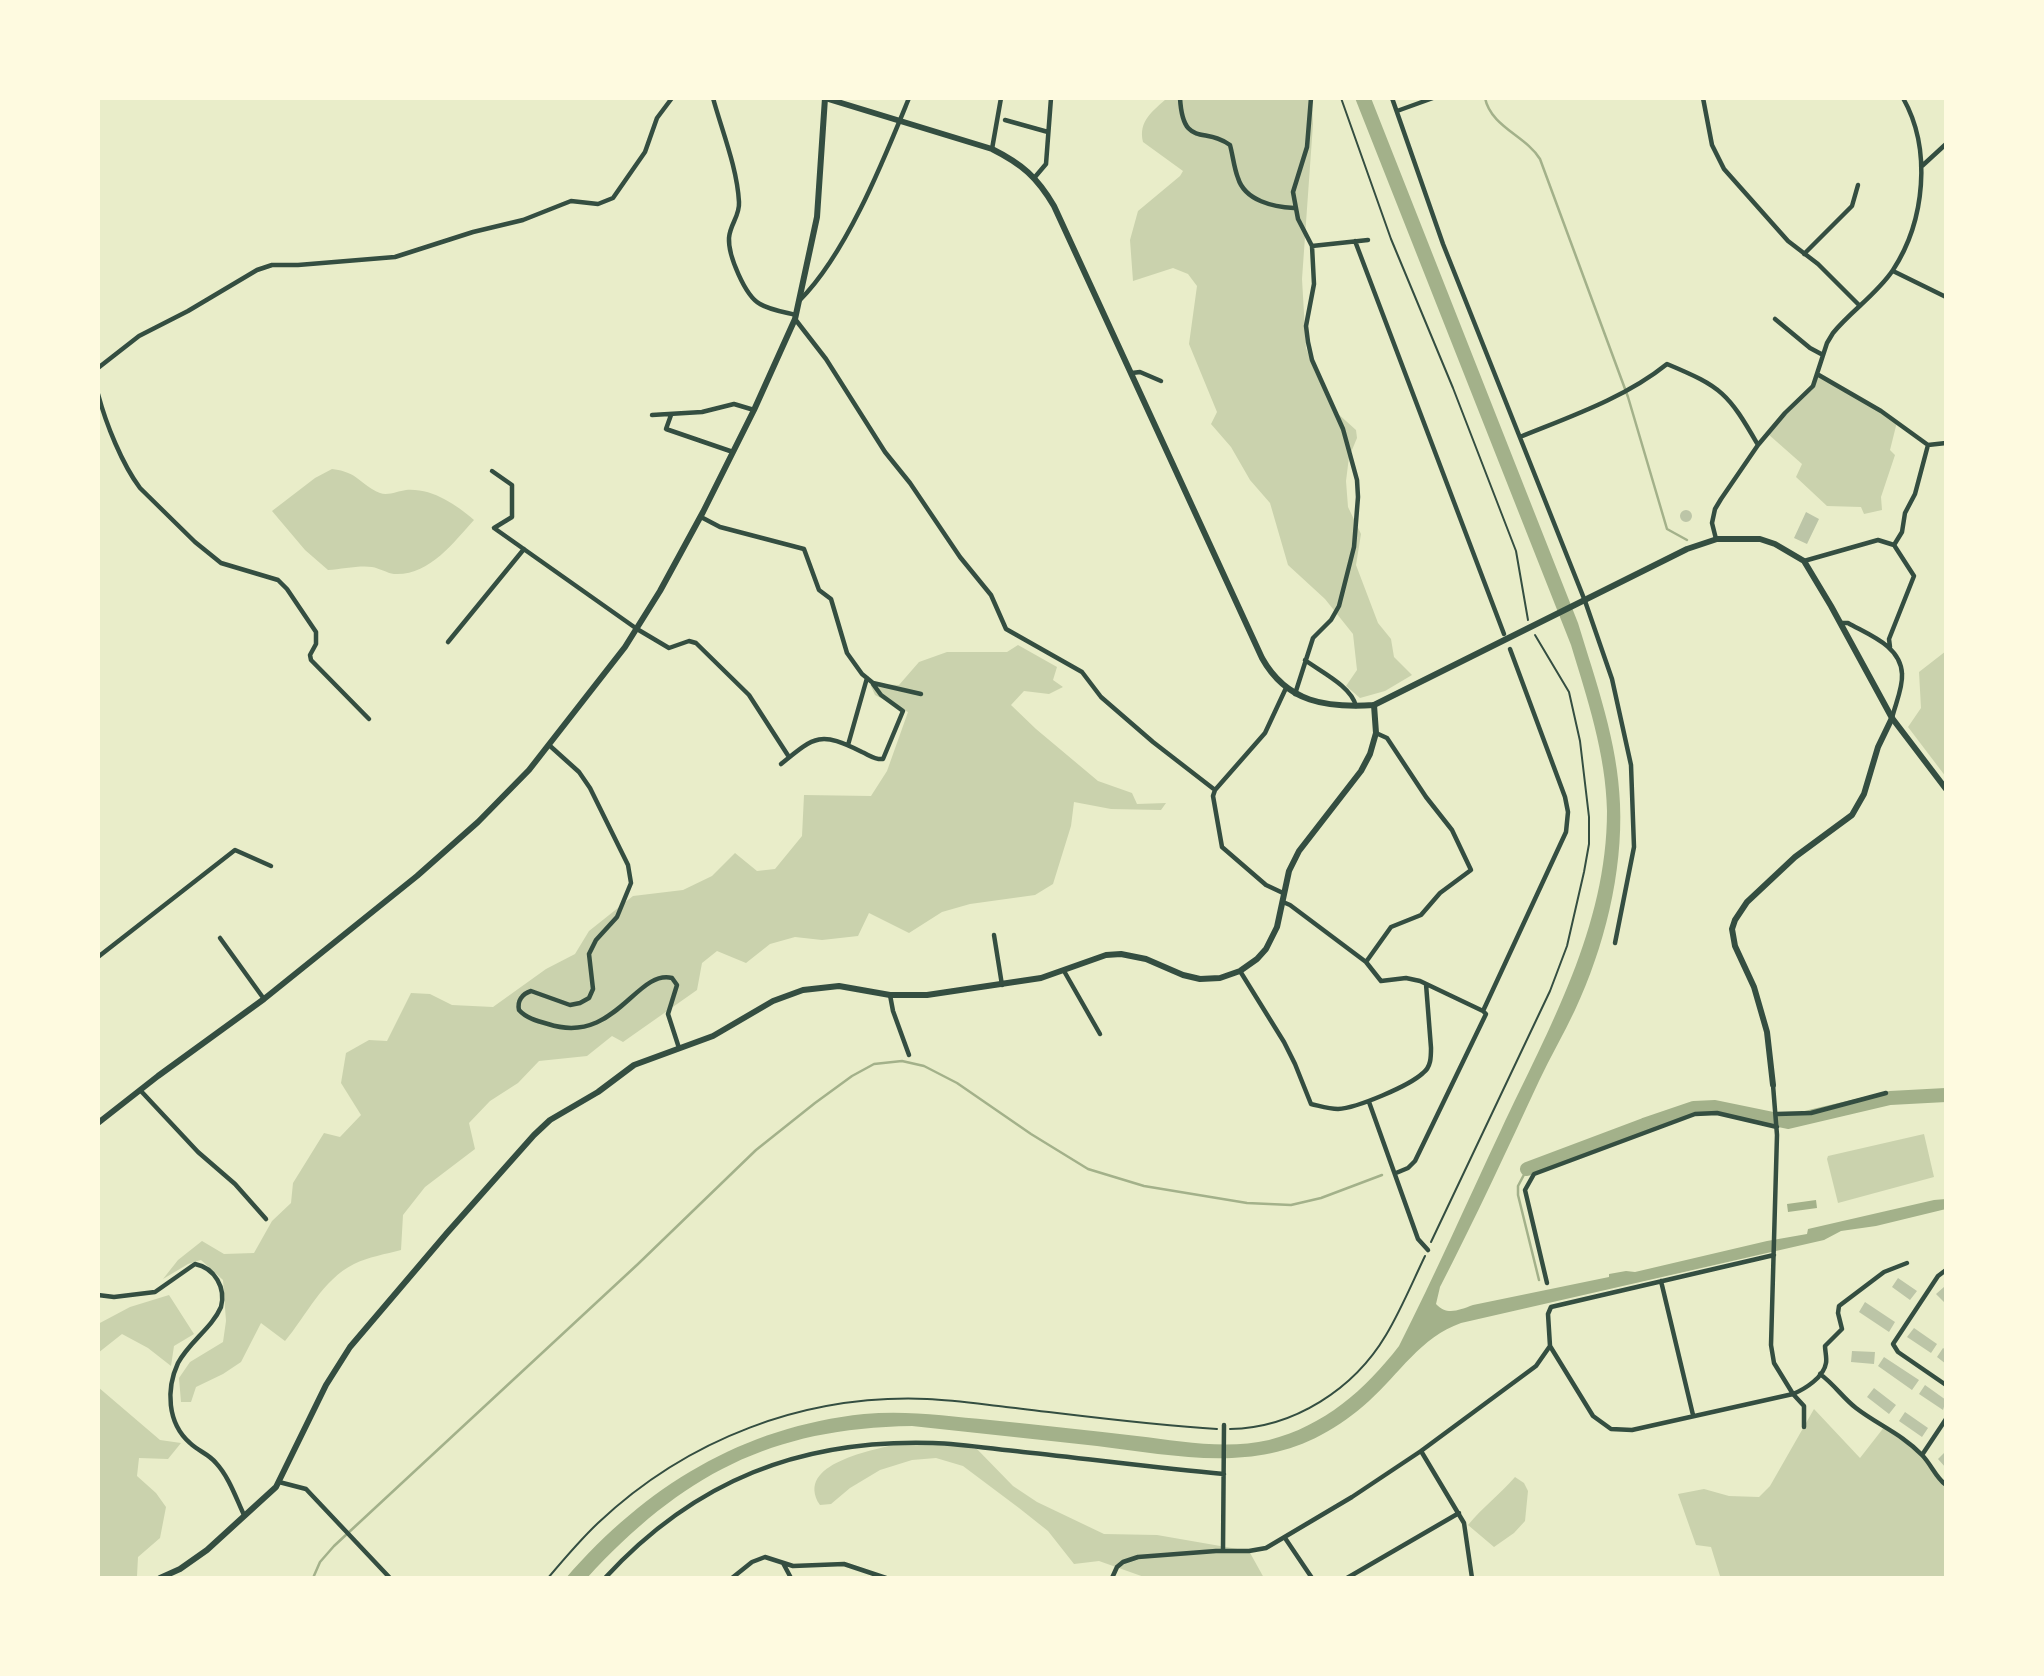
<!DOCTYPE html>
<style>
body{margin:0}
#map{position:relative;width:2044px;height:1676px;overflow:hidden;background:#e9edc9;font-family:"PT Serif",serif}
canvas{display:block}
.frame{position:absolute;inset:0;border:100px solid #fefae0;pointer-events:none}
</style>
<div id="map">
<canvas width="2044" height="1676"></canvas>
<div class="frame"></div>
</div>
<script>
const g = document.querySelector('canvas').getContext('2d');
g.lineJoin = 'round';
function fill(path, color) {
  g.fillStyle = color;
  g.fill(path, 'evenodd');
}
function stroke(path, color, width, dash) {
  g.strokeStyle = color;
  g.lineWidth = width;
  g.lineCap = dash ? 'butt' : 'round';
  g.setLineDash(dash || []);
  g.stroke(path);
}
fill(new Path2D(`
 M1167 98H1312L1313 124 1302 279 1306 348 1315 372 1336 412 1356 430 1357 438 1349 457 1346 481 1348 507 1361 534 1356 565 1378 623 1391 639 1394 657 1412 675 1385 691 1360 698 1346 686 1357 670 1353 634 1325 599 1288 565 1270 503 1250 480 1231 447 1211 424 1217 412 1189 344 1197 286 1188 274 1173 268 1133 281 1130 240 1138 211 1180 176 1183 171 1143 142C1138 121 1153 111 1167 98Z
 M1817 374 1897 422 1890 450 1895 455 1881 497 1882 510 1864 514 1861 507 1827 506 1796 477 1802 464 1768 434 1807 393Z
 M332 469C359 472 360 485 380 493 388 496 398 491 406 490 432 488 455 504 474 520 453 543 429 576 394 574 387 573 379 568 372 567 360 565 342 569 328 570L305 550 272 511 315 478Z
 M1018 645 1057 667 1053 680 1063 687 1049 694 1024 691 1011 705 1036 729 1098 781 1132 793 1137 804 1166 803 1161 810 1111 809 1074 802 1071 826 1053 884 1035 895 970 904 942 912 909 933 869 913 858 936 822 940 795 937 770 944 746 963 717 951 702 963 697 990 623 1042 612 1036 587 1056 539 1061 518 1083 490 1101 469 1123 475 1149 425 1187 403 1215 401 1250C386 1254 368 1257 354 1264 322 1280 307 1315 285 1341L261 1323 241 1362 223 1374 196 1387 191 1402H181L179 1378 190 1362 223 1342 226 1321 223 1280 201 1260 188 1264 163 1279 178 1260 202 1241 224 1254 254 1253 272 1221 291 1203 293 1183 324 1133 340 1137 361 1115 341 1083 346 1053 369 1040 387 1041 411 993 430 994 452 1005 493 1007 546 969 575 954 589 931 633 896 683 890 712 876 735 853 757 871 775 869 802 836 804 795 871 796 887 771 908 712 875 695 870 684 899 685 919 662 947 652H1007Z
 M1946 651V777L1908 727 1921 708 1919 672Z
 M1924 1134 1934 1177 1838 1203 1827 1159 1828 1156Z
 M169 1295 194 1334 174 1346 171 1366 148 1348 122 1334 98 1353V1324L130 1307Z
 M98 1387 160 1440 181 1443 168 1459 139 1458 137 1476 156 1493 166 1507 160 1538 138 1557 137 1576 99 1578 98 1576Z
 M1814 1409 1860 1458 1885 1426 1922 1455 1946 1485V1578H1714L1720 1576 1711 1547 1696 1545 1678 1494 1704 1489 1729 1496 1759 1497 1770 1486Z
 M901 1443 975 1447 1013 1486 1037 1502 1104 1534 1157 1535 1249 1551 1264 1578H1147L1099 1561 1074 1564 1048 1531 1019 1508 963 1466 936 1458 912 1460 880 1470 850 1488 831 1504 820 1505C793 1463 875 1450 901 1443Z
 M1515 1477 1524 1483 1528 1491 1525 1521 1514 1533 1494 1547 1468 1525C1483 1507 1500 1494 1515 1477Z`), '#cad2ad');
fill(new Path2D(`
 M1355 98H1371L1578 623C1596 682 1618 743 1620 804 1623 873 1604 948 1575 1010 1564 1034 1550 1057 1539 1081 1507 1150 1475 1219 1440 1287L1436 1304C1447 1316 1459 1310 1473 1305L1609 1277V1274L1626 1271 1635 1272 1767 1241 1807 1234 1808 1229 1934 1200 1946 1199V1209L1876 1226 1841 1231 1824 1240 1461 1323C1421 1337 1399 1374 1369 1401 1355 1414 1338 1426 1321 1435 1251 1473 1172 1455 1097 1446 1036 1439 974 1433 912 1426 770 1428 682 1475 587 1578H566C646 1486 742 1427 864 1414 906 1410 948 1416 990 1420 1039 1425 1088 1430 1137 1436 1180 1441 1226 1450 1269 1440 1324 1426 1365 1390 1399 1346 1435 1275 1467 1202 1501 1130 1549 1028 1607 927 1607 811 1606 754 1587 698 1571 645Z
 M1816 1200 1817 1208 1788 1212 1787 1204Z`), '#a3b18a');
stroke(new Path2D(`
 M1485 98C1491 127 1526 136 1540 159L1628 397 1667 529 1687 540
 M1527 1169 1518 1186V1195L1539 1280
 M313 1578 320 1562 334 1546 638 1264 756 1150 815 1103 852 1076 874 1064 902 1061 924 1066 957 1083 1031 1134 1088 1169 1144 1186 1247 1203 1291 1205 1321 1198 1382 1175`), '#a3b18a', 2.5);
stroke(new Path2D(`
 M1527 1169 1644 1125 1694 1108 1715 1107 1788 1122 1890 1098 1946 1095`), '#a3b18a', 14);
fill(new Path2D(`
 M1680 516a6 6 0 1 1 12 0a6 6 0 1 1-12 0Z
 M1806 512 1819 519 1807 544 1794 538Z
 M1898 1278 1917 1291 1910 1300 1892 1287Z
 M1944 1287 1946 1288V1304L1936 1294Z
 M1865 1302 1895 1322 1889 1332 1859 1312Z
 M1914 1328 1937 1344 1931 1353 1907 1337Z
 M1943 1348 1946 1350V1364L1937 1357Z
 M1852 1351 1875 1352 1874 1364 1851 1362Z
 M1884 1357 1919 1380 1912 1390 1878 1366Z
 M1925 1385 1946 1400 1943 1410 1919 1394Z
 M1874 1388 1896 1405 1889 1414 1867 1397Z
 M1905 1412 1928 1428 1922 1437 1899 1421Z
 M1946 1451V1468L1938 1459Z`), '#bcc5a7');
stroke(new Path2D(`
 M1341 98 1391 239 1453 388 1516 551 1528 620
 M1431 1242 1550 991 1567 946 1584 872 1589 844V817L1580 741 1569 692 1535 635
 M1230 1429C1294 1428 1354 1389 1386 1335 1401 1310 1412 1283 1425 1256
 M548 1578C564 1559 580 1540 598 1523 687 1439 804 1394 927 1399 953 1400 980 1404 1006 1407 1076 1415 1147 1425 1217 1429`), '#344e41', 2);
stroke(new Path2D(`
 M713 98C722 131 737 167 739 202 740 216 730 224 729 238 728 255 745 296 760 304 770 310 784 312 796 315
 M1180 98C1183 149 1205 126 1230 145 1233 156 1234 168 1238 178 1245 201 1274 207 1294 208
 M1392 98 1443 244 1585 601 1612 679 1631 765 1634 847 1615 943
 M1703 98 1712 145 1724 169 1788 241 1818 264 1860 306
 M1397 111 1433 98
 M1005 120 1048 132
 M992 149 1001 98
 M1922 166 1946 144
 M1035 177 1046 164 1051 98
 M1355 241 1504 634
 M1312 246 1368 240
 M1804 254 1852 206 1858 185
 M1893 271 1946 297
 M800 300C847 253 884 159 909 98
 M795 319 826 359 885 452 910 483 960 557 991 595 1006 629 1082 672 1101 697 1153 742 1215 790 1213 796 1222 847 1266 885 1283 893
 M1775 319 1810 348 1823 355
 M98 368 139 336 188 311 257 270 272 265H298L395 257 473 232 523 220 571 201 598 204 613 198 645 152 657 118 672 98
 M1132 373 1140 372 1161 381
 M1817 374 1881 411 1928 445
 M98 394C106 424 122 464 140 488L195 542 221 563 278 580 287 589 316 632V644L310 655 311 660 369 719
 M652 415 702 412 734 404 754 410
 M671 415 666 429 733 452
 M1520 437C1569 417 1625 398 1667 364 1722 387 1728 393 1758 445
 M492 471 512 485V517L494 528 637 629 669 648 689 641 696 643 749 695 789 757
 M701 517 720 527 804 549 819 590 831 599 847 653 862 674 873 683 921 694
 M1716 539 1712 523 1715 509 1721 499 1758 445 1785 413 1813 386 1827 343 1833 333C1851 311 1877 294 1893 270 1925 221 1932 149 1903 98
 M1894 545 1902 532 1905 513 1915 494 1928 445 1946 443
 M1804 561 1878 540 1894 545 1914 576 1889 639 1890 647
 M1841 623H1848C1869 635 1901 646 1902 674 1903 688 1895 705 1892 718
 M448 642 524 549
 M1305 660C1321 672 1351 686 1356 706
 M1295 694 1313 638 1331 620 1339 606 1354 547 1358 497 1357 480 1343 429 1312 360 1308 342 1306 326 1314 284 1312 246 1298 219 1293 192 1307 147 1311 98
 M549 745 579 772 590 788 628 865 631 883 617 917 596 940 589 954 593 989 589 998 580 1003 570 1005 531 991C522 994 517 1001 519 1010 526 1018 537 1021 548 1024 615 1046 636 969 672 978L677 985 668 1014 679 1048
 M848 745 867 678
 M781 764C815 736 820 731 862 752 869 755 875 760 883 759L903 711 881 695 873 684
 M1215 790 1265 733 1286 688
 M1283 902 1290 905 1366 962 1391 927 1421 915 1440 893 1471 870 1452 830 1426 797 1387 738 1376 733
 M994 935 1002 985
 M220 938 264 999
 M98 957 235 850 271 866
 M1366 962 1381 981 1406 978 1420 981 1483 1011
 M1064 971 1100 1034
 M1240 971 1284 1042 1295 1064 1311 1104C1320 1106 1329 1109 1338 1109 1357 1108 1409 1086 1423 1073 1431 1067 1431 1057 1431 1048L1426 984
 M890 995 893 1011 909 1055
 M1773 1085 1777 1135 1771 1345 1774 1363 1793 1394C1805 1389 1824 1377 1826 1363 1827 1358 1825 1351 1825 1346L1842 1329 1838 1313 1839 1306 1884 1272 1907 1263
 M140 1090 198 1152 235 1184 266 1219
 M1369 1102 1418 1239 1428 1250
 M1777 1114 1811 1113 1886 1093
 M1396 1173 1408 1168 1415 1161 1486 1014 1483 1011 1566 832 1568 812 1565 797 1510 649
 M1946 1270 1938 1276 1893 1344 1898 1352 1946 1385
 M1661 1281 1693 1415
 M1547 1283 1525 1190 1534 1174 1695 1114 1717 1113 1777 1127
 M98 1295 114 1297 155 1292 195 1264C215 1268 226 1288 221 1307 212 1328 189 1342 178 1363 166 1389 167 1423 190 1443 198 1451 209 1454 216 1463 229 1477 236 1498 244 1515
 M1550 1346 1593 1416 1611 1429 1632 1430 1793 1394 1804 1406V1427
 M1820 1374C1834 1384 1843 1398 1856 1408 1878 1425 1902 1434 1922 1455 1931 1464 1936 1478 1946 1485
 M1421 1451 1464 1523 1472 1578
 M1922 1455 1946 1419
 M279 1482 306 1489 390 1578
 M1285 1538 1312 1578
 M1223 1550 1224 1425
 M783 1563 791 1578
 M605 1578C695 1480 801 1439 933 1443 963 1444 993 1449 1023 1452 1090 1459 1157 1468 1224 1474
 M732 1578 752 1562 765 1557 793 1566 844 1564 886 1578
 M1112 1578 1117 1567 1123 1562 1138 1557 1216 1551H1249L1266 1548 1352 1497 1421 1451 1536 1366 1550 1346 1548 1314 1551 1307 1774 1255
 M1347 1578 1459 1513`), '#344e41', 4.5);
stroke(new Path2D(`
 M1773 1085 1767 1032 1754 987 1735 946 1732 929 1735 920 1747 902 1795 857 1852 815 1864 794 1878 747 1892 718
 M98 1123 158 1076 264 999 417 876 478 822 529 770 625 647 660 591 703 512 754 410 795 319 817 217 825 98
 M160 1578 180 1569 207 1550 276 1487 326 1385 350 1347 447 1233 534 1135 550 1120 598 1092 634 1065 713 1036 773 1001 803 990 839 986 890 995H927L1041 978 1106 955 1121 954 1146 959 1183 975 1200 979 1220 978 1240 971 1257 959 1266 949 1277 927 1289 871 1299 851 1361 771 1370 754 1376 733 1374 705`), '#344e41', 6);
stroke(new Path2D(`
 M825 98 992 149C1022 164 1037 177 1054 206L1262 658C1287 703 1327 708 1374 705L1687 549 1717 539H1760L1775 544 1804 561 1831 606 1892 718 1946 789`), '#344e41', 6);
</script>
